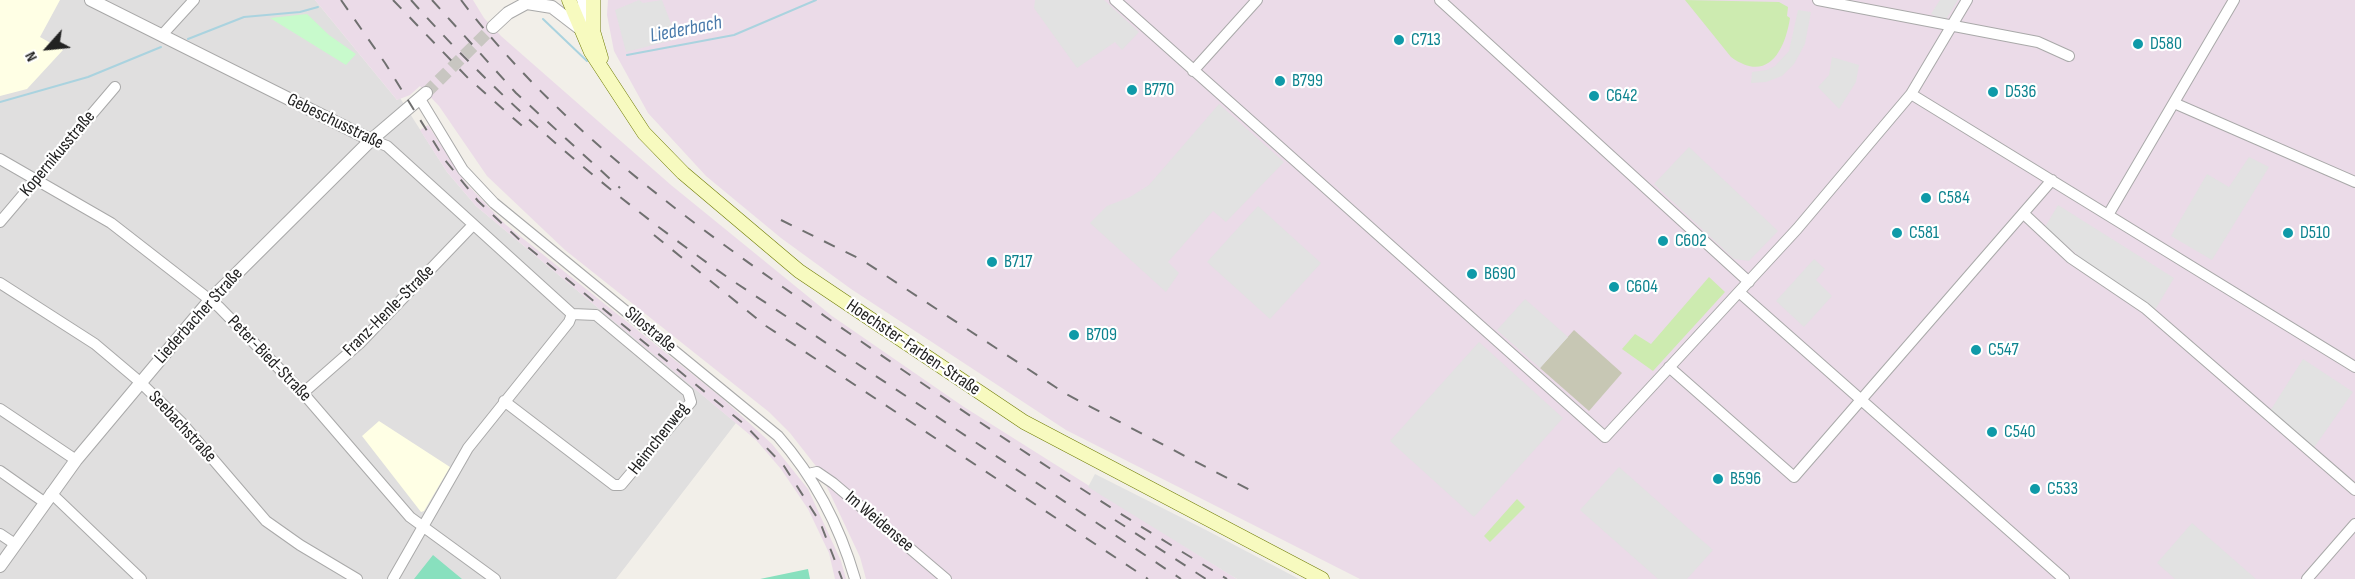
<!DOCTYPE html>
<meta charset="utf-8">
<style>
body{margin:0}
#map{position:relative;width:2355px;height:579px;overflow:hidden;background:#f2efe9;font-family:"Sofia Sans Condensed",sans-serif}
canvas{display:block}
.north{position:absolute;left:18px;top:18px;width:60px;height:60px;-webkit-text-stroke:4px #fff;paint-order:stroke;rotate:243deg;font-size:16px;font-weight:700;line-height:24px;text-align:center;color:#222}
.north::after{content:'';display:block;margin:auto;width:21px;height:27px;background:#222;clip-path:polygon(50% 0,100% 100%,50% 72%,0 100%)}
</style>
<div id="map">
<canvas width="2355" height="579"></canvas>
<div class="north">N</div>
</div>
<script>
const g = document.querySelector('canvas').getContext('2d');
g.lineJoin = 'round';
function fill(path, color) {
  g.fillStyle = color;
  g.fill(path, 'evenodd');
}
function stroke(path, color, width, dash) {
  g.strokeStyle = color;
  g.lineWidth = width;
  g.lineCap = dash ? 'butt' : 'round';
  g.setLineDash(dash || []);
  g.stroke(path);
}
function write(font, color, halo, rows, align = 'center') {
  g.font = font + ' "Sofia Sans Condensed",sans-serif';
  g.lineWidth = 4.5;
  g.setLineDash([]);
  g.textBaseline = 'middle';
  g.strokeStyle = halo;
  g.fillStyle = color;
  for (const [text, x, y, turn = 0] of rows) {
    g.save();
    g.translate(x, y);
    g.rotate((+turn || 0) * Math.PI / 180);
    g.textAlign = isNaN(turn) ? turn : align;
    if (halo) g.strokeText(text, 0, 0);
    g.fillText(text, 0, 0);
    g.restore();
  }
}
fill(new Path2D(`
 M0 0H315L397 100 400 98 447 172 476 206 736 423 616 579H0Z`), '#e0dfdf');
fill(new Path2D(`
 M315 0H473L484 18 501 36 671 185 832 316 964 407 1237 579H866L860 557 819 470 790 433 769 412 565 250 487 176 439 106 420 86 410 95 397 100Z
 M608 0H2355V579H1360L1066 430 851 289 781 238 706 176 648 113 614 51 607 15Z
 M428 125 465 182 505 224 722 398 772 444 808 489 841 561 846 579H835L829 553 808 509 781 469 756 440 476 206 447 172 420 130Z`), '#ebdbe8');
fill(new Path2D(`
 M0 0H60L40 37 63 50 27 89 0 96Z
 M379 421 450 467 424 511 421 512 362 436Z`), '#ffffe5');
fill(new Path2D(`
 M1574 330 1622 373 1589 411 1540 368Z`), '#c7c7b4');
fill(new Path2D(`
 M1685 0 1779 2 1788 7 1787 16 1790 18C1785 50 1768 84 1731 57Z
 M1709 277 1725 292 1653 371 1622 349 1635 334 1651 344Z
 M1517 499 1525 507 1490 542 1484 536Z`), '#cdebb0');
fill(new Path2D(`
 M307 14 329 35 356 54 346 65 270 18Z`), '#c8facc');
fill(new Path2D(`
 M433 555 462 579H414Z
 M808 569 810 579H760Z`), '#88e0be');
fill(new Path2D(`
 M639 0 643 3 662 0 677 39 626 52 615 10Z
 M1035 0H1104L1139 32 1122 50 1115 42 1077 68 1034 8Z
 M1940 0H1958L1945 21 1931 14Z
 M1798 10 1811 12 1805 44 1794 64 1782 76 1766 82 1751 83 1752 72 1767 70 1775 66 1789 51Z
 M1832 57 1859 65 1856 82 1839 109 1818 87 1829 75Z
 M1219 104 1284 162 1226 222 1213 211 1168 262 1179 273 1166 292 1090 223 1107 206 1130 197 1149 185Z
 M1689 147 1778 231 1749 261 1734 259 1654 184Z
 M2249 157 2269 167 2212 260 2171 236 2207 174 2229 187Z
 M2058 205 2174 278 2155 310 2087 263 2045 227Z
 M1258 206 1321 263 1270 319 1207 262Z
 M1814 259 1825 269 1816 280 1832 296 1804 327 1776 301Z
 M1525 299 1568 337 1540 368 1497 330Z
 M1479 342 1563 418 1474 517 1390 441Z
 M2303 359 2353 392 2313 449 2270 411Z
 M1619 467 1713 550 1687 579H1658L1580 510Z
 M1095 474 1206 530 1299 579H1237L1088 487Z
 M2192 523 2256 579H2175L2157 563Z`), '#e2e2e2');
stroke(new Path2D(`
 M543 19 587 61
 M188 39 244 17 300 12 318 7
 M627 55 734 35 816 0
 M0 102 88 77 161 47`), '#aad3df', 2);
stroke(new Path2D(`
 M426 93 493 27`), '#c8c6c1', 12, [12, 6]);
const minor = new Path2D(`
 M582 0 589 31
 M1115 0 1605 437 1797 229 1911 94 1967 0
 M1440 0 1749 282
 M1818 0 2038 42 2069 56
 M162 35 194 0
 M1193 71 1257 0
 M1911 94 2355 367
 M420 99 463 170 494 203 778 436C814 477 840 527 855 579
 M2174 103 2355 182
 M371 140 387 146 572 314
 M0 159 111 223 219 307 303 393 410 517 495 579
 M2024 214 2071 258 2145 308 2355 490
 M2108 215 2234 0
 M0 222 115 87
 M0 283 95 344 140 382 181 422 266 521 300 545 357 579
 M1739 292 2064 579
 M1669 367 1794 477 2052 180
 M303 393 360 343 472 226
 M504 401 614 485H621L691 402 688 392 596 315 572 314
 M0 409 76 460
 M0 471 44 502
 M808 474 817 472 833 483 946 579
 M51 493 141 579
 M0 534 15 544
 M393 579 468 448 569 322 572 314
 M2307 579 2355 524`);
const tertiary = new Path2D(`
 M91 0 371 140
 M527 3 552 7 578 27
 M493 27 508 13 532 0
 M0 566 76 460 210 300 371 140 426 93`);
const secondary = new Path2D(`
 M569 0 591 52 644 133 683 173 799 271 1024 422 1322 579
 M593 0V31L601 58`);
stroke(minor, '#a9a9a9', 12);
stroke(tertiary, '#a9a9a9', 14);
stroke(secondary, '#707d05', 15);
stroke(minor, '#fff', 10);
stroke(tertiary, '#fff', 12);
stroke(secondary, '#f7fabf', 14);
stroke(new Path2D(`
 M341 0 385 63 445 160 478 201 524 244 744 424 784 466 820 522 842 579
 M393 0 468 78 529 132
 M411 0C506 107 613 197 730 279L1181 579
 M432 0 516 93 620 188
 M461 0C565 137 709 236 849 333 973 419 1098 502 1227 579
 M781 220 862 260 1066 394 1252 491
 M654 235 766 326 1148 579
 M1115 520 1206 579`), '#707070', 2, [12, 12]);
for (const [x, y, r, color] of [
 [1399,40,6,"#0f9aa8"],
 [2138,44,6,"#0f9aa8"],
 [1280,81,6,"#0f9aa8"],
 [1132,90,6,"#0f9aa8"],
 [1993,92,6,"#0f9aa8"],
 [1594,96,6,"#0f9aa8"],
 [1926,198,6,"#0f9aa8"],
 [1897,233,6,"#0f9aa8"],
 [2288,233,6,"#0f9aa8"],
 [1663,241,6,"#0f9aa8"],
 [992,262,6,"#0f9aa8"],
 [1472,274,6,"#0f9aa8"],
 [1614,287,6,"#0f9aa8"],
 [1074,335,6,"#0f9aa8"],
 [1976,350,6,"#0f9aa8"],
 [1992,432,6,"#0f9aa8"],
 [1718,479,6,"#0f9aa8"],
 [2035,489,6,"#0f9aa8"]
]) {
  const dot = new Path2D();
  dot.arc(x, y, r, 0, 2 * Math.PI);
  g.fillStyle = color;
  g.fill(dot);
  stroke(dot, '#fff', 2);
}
write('18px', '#0d838f', '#fff', [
 ["C713",1411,40],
 ["D580",2150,44],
 ["B799",1292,81],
 ["B770",1144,90],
 ["D536",2005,92],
 ["C642",1606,96],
 ["C584",1938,198],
 ["C581",1909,233],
 ["D510",2300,233],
 ["C602",1675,241],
 ["B717",1004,262],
 ["B690",1484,274],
 ["C604",1626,287],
 ["B709",1086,335],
 ["C547",1988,350],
 ["C540",2004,432],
 ["B596",1730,479],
 ["C533",2047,489]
], 'left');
write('18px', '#222', '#fff', [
 ["Gebeschusstraße",335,122,26],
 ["Kopernikusstraße",58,154,-50],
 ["Franz-Henle-Straße",389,311,-45],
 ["Liederbacher Straße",199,316,-48],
 ["Silostraße",650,330,39],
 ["Hoechster-Farben-Straße",913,348,34],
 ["Peter-Bied-Straße",269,359,46],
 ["Seebachstraße",182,427,47],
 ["Heimchenweg",659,439,-52],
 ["Im Weidensee",879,522,40]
]);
write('italic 20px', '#4a7aab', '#fff', [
 ["Liederbach",686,30,-11]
]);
</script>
